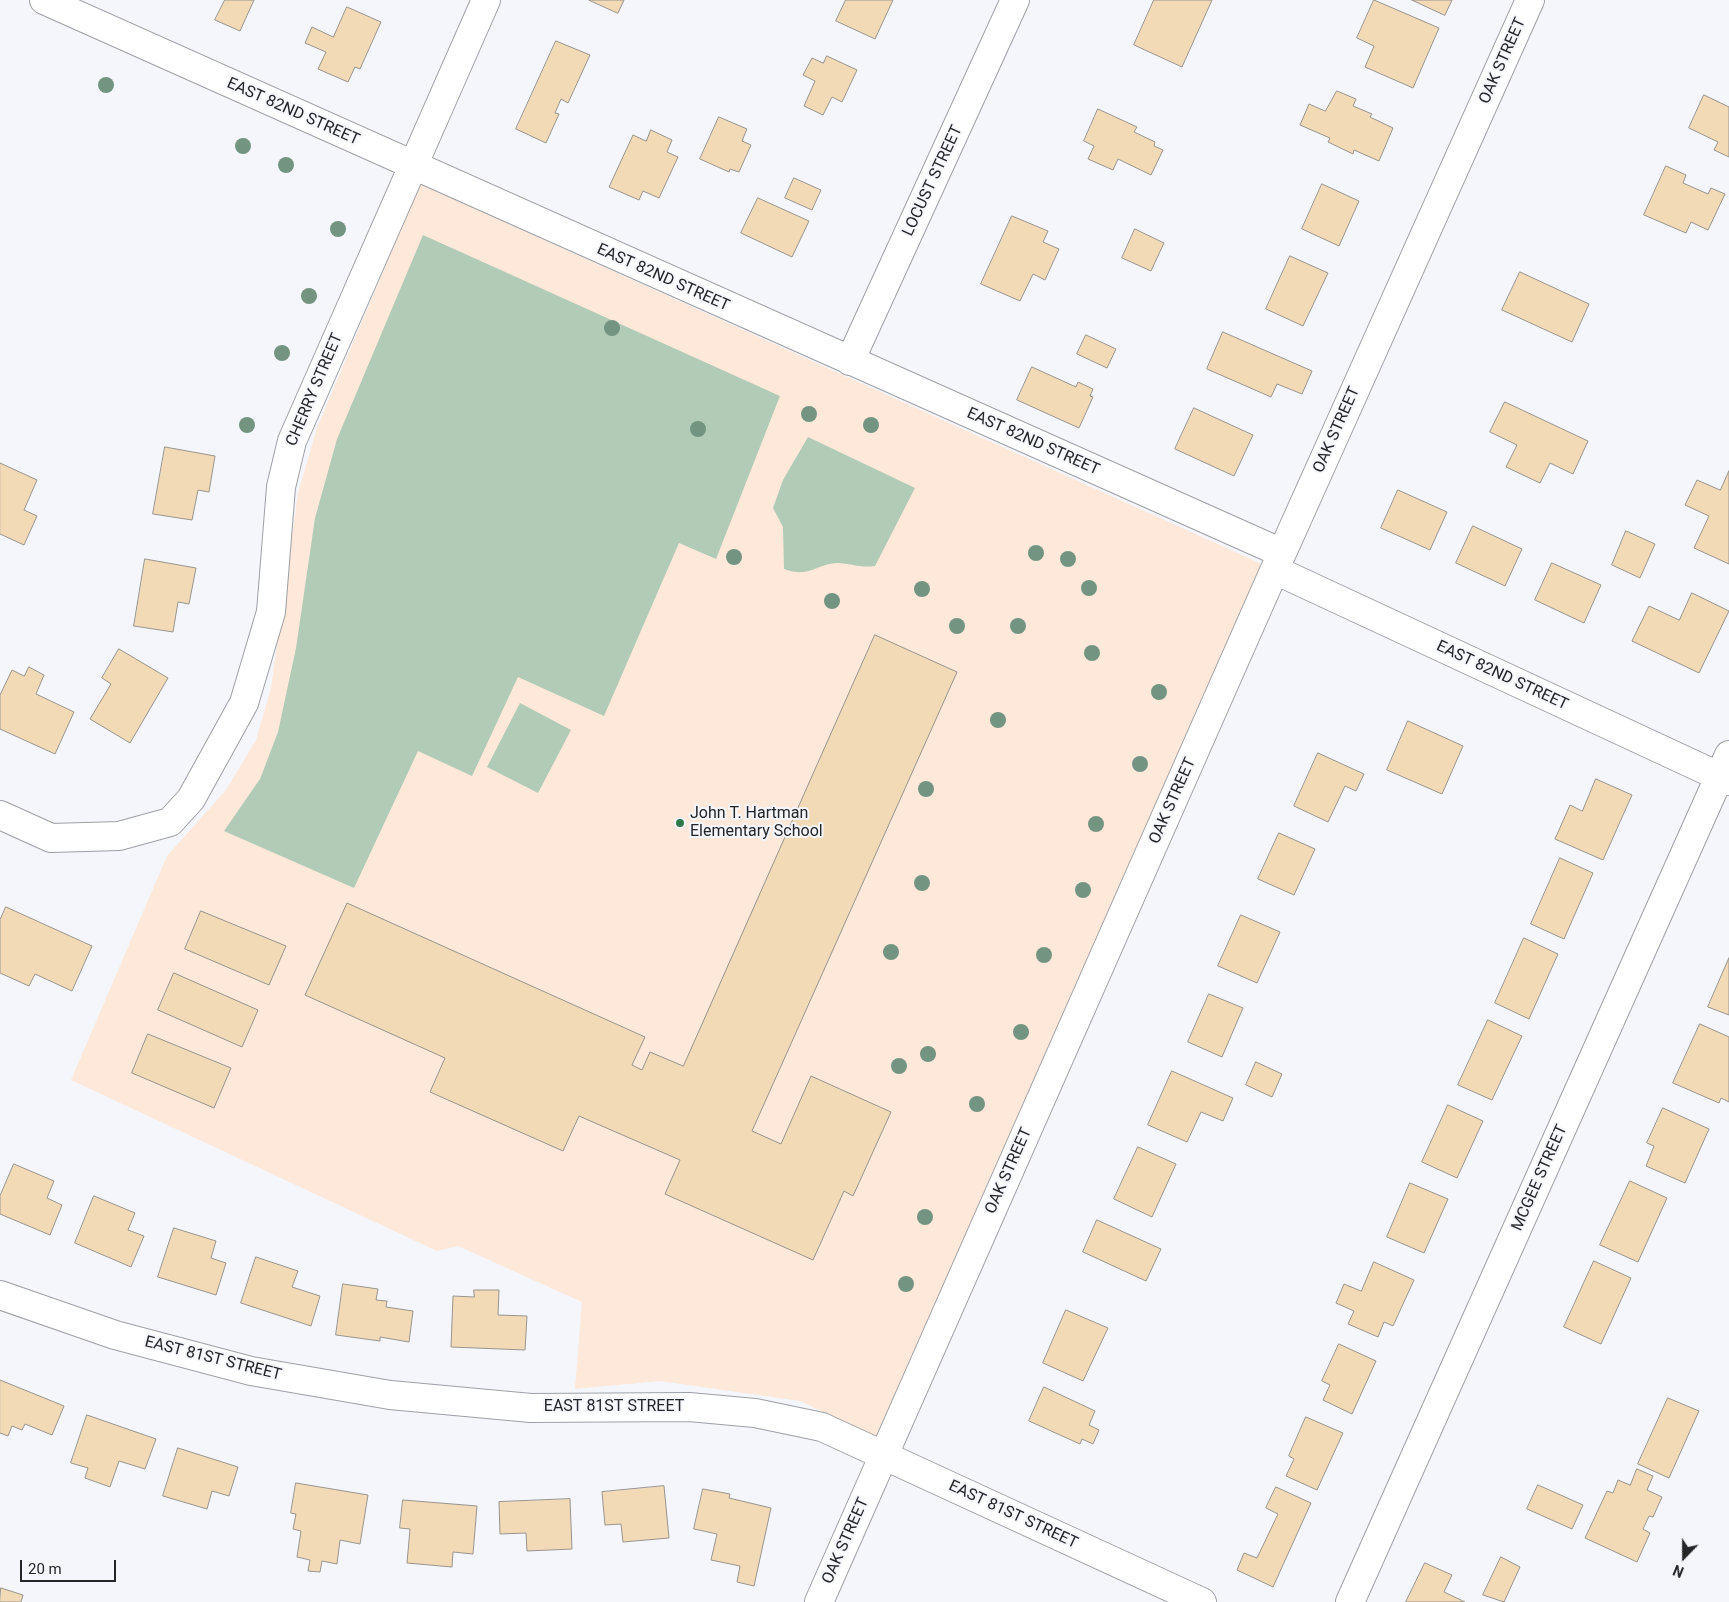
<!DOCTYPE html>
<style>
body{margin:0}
#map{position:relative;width:1729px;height:1602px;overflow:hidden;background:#f4f6fc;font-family:Roboto,sans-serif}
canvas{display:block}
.north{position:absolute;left:1659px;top:1532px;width:50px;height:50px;-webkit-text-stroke:4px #f4f6fc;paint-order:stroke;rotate:202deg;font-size:14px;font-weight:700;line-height:20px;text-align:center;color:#242527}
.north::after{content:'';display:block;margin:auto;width:18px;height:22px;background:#242527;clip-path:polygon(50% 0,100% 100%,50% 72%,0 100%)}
.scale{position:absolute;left:20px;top:1560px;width:96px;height:22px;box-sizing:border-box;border:2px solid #242527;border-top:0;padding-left:6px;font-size:15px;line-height:18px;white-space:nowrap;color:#242527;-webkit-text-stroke:4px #f4f6fc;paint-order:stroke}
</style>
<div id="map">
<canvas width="1729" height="1602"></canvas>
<div class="north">N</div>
<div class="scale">20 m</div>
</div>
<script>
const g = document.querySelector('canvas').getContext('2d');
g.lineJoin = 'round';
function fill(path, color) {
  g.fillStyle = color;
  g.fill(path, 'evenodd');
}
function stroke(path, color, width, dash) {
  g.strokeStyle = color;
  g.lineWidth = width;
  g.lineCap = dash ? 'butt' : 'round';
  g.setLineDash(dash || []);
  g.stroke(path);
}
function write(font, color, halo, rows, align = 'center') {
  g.font = font + ' Roboto,sans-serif';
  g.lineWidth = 4;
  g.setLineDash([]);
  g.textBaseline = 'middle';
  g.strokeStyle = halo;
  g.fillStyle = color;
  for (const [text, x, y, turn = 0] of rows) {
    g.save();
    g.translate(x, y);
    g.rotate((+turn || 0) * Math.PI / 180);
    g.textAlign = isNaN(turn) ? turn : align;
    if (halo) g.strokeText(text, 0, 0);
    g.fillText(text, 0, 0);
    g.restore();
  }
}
fill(new Path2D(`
 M420 184 1275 570 889 1443 800 1401 660 1381 575 1389 582 1302 458 1246 437 1251 71 1080 167 856 226 790 256 740 271 688 298 493 317 428Z`), '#fde8da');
fill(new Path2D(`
 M423 235 780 396 716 559 679 543 604 716 518 677 472 776 418 751 354 888 224 831 260 779 278 732 296 648 315 518 337 439Z
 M808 437 915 488 875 566C861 568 852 564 839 563 818 562 811 579 784 569L783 527 773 508 783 480Z
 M520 703 571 730 538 793 487 767Z`), '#b2cbb6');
const building = new Path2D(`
 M225 0H254L240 31 215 20Z
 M589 0H624L618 13Z
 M846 0H893L875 39 836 21Z
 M1154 0H1212L1182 67 1134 45Z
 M1374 0 1439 28 1413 88 1365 67 1374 46 1357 38Z
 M1412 0H1452L1445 15Z
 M347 7 381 22 360 69 355 67 348 82 318 69 326 52 305 43 312 27 333 37Z
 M556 41 590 55 568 103 561 99 555 113 559 114 546 143 516 129Z
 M827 56 857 70 842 102 832 97 823 115 804 106 815 81 803 75 812 58 823 63Z
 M1337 91 1356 99 1353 106 1372 114 1370 117 1393 128 1379 161 1354 150 1353 154 1328 142 1330 138 1300 125 1309 104 1325 111Z
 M1704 95 1729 107V157L1714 150 1718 142 1689 128Z
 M1098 109 1137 127 1134 132 1155 142 1154 146 1163 150 1151 175 1118 159 1113 170 1088 159 1094 146 1084 141Z
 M719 117 747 129 742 141 751 145 739 172 730 169 729 172 700 159Z
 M651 130 672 140 667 152 678 157 659 198 643 191 639 200 609 187 633 135 646 141Z
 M1666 166 1686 175 1683 183 1708 194 1711 188 1725 194 1708 230 1691 222 1686 233 1644 215Z
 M794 178 821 190 812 210 785 198Z
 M1322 184 1359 201 1339 246 1302 229Z
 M758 198 809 221 792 257 741 233Z
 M1012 216 1048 231 1043 242 1059 249 1045 280 1033 274 1020 301 981 284Z
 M1135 229 1164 243 1151 271 1122 258Z
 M1290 256 1328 273 1303 326 1266 309Z
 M1520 272 1589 304 1572 342 1502 310Z
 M1223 332 1312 371 1302 394 1277 384 1271 397 1207 369Z
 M1086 335 1116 349 1107 368 1077 354Z
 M1032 367 1076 387 1078 382 1093 389 1090 396 1093 397 1079 428 1017 400Z
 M1505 402 1588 441 1573 474 1550 463 1540 483 1506 467 1517 445 1490 432Z
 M1194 408 1253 435 1234 476 1175 449Z
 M165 447 215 456 209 492 198 490 192 520 153 514Z
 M0 463 37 480 24 510 37 516 24 545 0 534Z
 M1729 471V564L1694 548 1709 516 1685 505 1697 480 1720 490Z
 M1398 490 1447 512 1430 550 1381 528Z
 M1473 526 1522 549 1505 586 1456 563Z
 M1626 531 1655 544 1640 578 1612 565Z
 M145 559 196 568 189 604 178 602 173 632 134 626Z
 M1552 563 1601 585 1584 623 1535 600Z
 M1692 593 1729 611 1699 673 1632 641 1649 606 1679 620Z
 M875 635 957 672 752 1131 781 1144 811 1076 891 1112 853 1196 844 1191 813 1260 665 1194 680 1160 579 1116 563 1151 430 1092 445 1058 305 995 347 903 645 1037 632 1065 642 1070 650 1052 683 1066Z
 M119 649 168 678 130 743 90 719 111 684 102 678Z
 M29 667 44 675 36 694 74 712 55 754 0 729V695L12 670 24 676Z
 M1408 721 1463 746 1442 794 1387 770Z
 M1318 753 1364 774 1356 791 1345 786 1328 822 1294 806Z
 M1596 779 1632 795 1603 860 1555 839 1570 805 1582 811Z
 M1279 833 1315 849 1294 895 1258 879Z
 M1560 858 1593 873 1564 939 1531 924Z
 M6 907 92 946 72 991 35 974 29 986 0 973V920Z
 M201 911 286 946 269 985 185 949Z
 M1241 915 1280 932 1257 983 1218 966Z
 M1524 938 1558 954 1529 1019 1495 1003Z
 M1729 958V1015L1708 1007Z
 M174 973 258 1010 242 1047 158 1010Z
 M1209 994 1243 1008 1222 1057 1188 1042Z
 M1488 1020 1522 1036 1492 1100 1458 1085Z
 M1700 1024 1729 1037V1102L1721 1098 1719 1103 1673 1083Z
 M148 1034 231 1068 214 1108 132 1073Z
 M1256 1062 1282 1074 1272 1097 1246 1085Z
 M1172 1071 1233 1098 1223 1121 1201 1112 1187 1142 1148 1125Z
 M1448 1105 1483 1121 1457 1178 1422 1162Z
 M1663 1108 1709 1129 1685 1183 1646 1166 1654 1146 1647 1143Z
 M1138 1147 1176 1164 1152 1217 1114 1199Z
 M14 1164 54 1181 47 1198 62 1205 50 1235 0 1214V1196Z
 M1630 1181 1667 1198 1638 1262 1600 1245Z
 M1410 1183 1448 1199 1424 1253 1387 1237Z
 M94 1196 135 1213 128 1230 144 1236 131 1267 75 1243Z
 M1097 1220 1161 1249 1146 1281 1083 1252Z
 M174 1228 216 1241 211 1258 226 1263 216 1295 158 1277Z
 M256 1257 298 1271 292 1287 320 1296 311 1326 241 1303Z
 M1594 1261 1631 1278 1601 1344 1564 1327Z
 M1374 1262 1414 1280 1393 1326 1384 1322 1378 1337 1348 1324 1354 1311 1336 1303 1344 1284 1361 1291Z
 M343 1284 378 1289 376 1300 387 1301 386 1307 413 1311 409 1342 380 1337V1341L336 1335Z
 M474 1290H499L498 1315 527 1316 525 1350 451 1347 453 1296 474 1297Z
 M1066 1310 1108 1328 1083 1381 1043 1363Z
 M1339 1344 1376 1361 1352 1414 1323 1400 1330 1385 1322 1381Z
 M0 1380 64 1406 52 1435 25 1424 22 1430 12 1426 8 1436 0 1433Z
 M1044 1387 1095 1411 1089 1425 1099 1430 1093 1444 1082 1439 1080 1444 1029 1421Z
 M1668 1398 1699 1411 1669 1478 1638 1464Z
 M87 1415 156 1439 145 1469 119 1461 110 1487 85 1478 88 1468 71 1463Z
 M1306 1417 1343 1433 1317 1490 1286 1476 1294 1459 1289 1456Z
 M178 1448 238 1467 229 1496 212 1491 207 1509 163 1496Z
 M1637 1469 1653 1476 1647 1490 1662 1497 1653 1517 1649 1516 1643 1529 1650 1533 1637 1562 1585 1538 1607 1491 1613 1493 1618 1480 1630 1485Z
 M296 1483 368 1495 360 1544 340 1540 337 1564 322 1561 320 1572 308 1571 310 1560 297 1557 301 1531 293 1529 296 1514 291 1513Z
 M1538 1485 1583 1505 1572 1529 1527 1509Z
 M664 1486 669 1538 623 1542 621 1524 605 1525 602 1492Z
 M1276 1487 1311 1503 1273 1587 1237 1570 1244 1553 1257 1558 1278 1514 1266 1508Z
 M703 1489 730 1494 729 1498 771 1508 754 1586 737 1582 740 1566 711 1560 717 1534 694 1529Z
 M570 1499 572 1549 527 1551 526 1533 500 1534 499 1502Z
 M403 1500 477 1506 473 1554 453 1552 452 1567 407 1563 410 1529 400 1528Z
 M1501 1557 1520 1567 1504 1602 1483 1595Z
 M1425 1563 1452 1575 1444 1592 1465 1602H1406Z
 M1 1588 23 1595 21 1602H0Z`);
fill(building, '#f3dab7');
stroke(building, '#97948f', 1);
const minor = new Path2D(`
 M44 0 1282 553
 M850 361 1015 0
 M1275 570 1729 781
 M0 815 51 838 119 836 170 822 191 799 244 703 271 612 281 487 292 441 486 0
 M0 1295 115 1335 251 1371 390 1395 531 1408 689 1407 755 1413 822 1427 1202 1602
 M819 1602 1282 553 1530 0
 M1350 1602 1729 755`);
stroke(minor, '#9da0a5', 30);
stroke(minor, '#fff', 28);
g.fillStyle = '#749482';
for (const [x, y] of [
 [106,85],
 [243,146],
 [286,165],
 [338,229],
 [309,296],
 [612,328],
 [282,353],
 [809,414],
 [247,425],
 [871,425],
 [698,429],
 [1036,553],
 [734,557],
 [1068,559],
 [1089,588],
 [922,589],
 [832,601],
 [957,626],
 [1018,626],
 [1092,653],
 [1159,692],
 [998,720],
 [1140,764],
 [926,789],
 [1096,824],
 [922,883],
 [1083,890],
 [891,952],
 [1044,955],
 [1021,1032],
 [928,1054],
 [899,1066],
 [977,1104],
 [925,1217],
 [906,1284]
]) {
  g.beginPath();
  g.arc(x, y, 8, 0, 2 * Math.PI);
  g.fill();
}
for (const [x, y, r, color] of [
 [680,823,5,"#2d7947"]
]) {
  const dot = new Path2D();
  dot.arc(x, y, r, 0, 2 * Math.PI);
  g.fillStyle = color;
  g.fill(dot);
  stroke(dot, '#f4f6fc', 2);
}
write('16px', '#242527', '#f4f6fc', [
 ["OAK STREET",1503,61,-66],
 ["EAST 82ND STREET",293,112,24],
 ["LOCUST STREET",933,181,-65],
 ["EAST 82ND STREET",663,278,24],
 ["CHERRY STREET",315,390,-67],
 ["OAK STREET",1337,430,-66],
 ["EAST 82ND STREET",1033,442,24],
 ["EAST 82ND STREET",1502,676,25],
 ["OAK STREET",1173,801,-66],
 ["OAK STREET",1009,1171,-66],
 ["MCGEE STREET",1540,1178,-66],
 ["EAST 81ST STREET",213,1359,14],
 ["EAST 81ST STREET",614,1407],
 ["EAST 81ST STREET",1013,1515,25],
 ["OAK STREET",846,1541,-66]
]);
write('16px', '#242527', '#f4f6fc', [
 ["John T. Hartman",690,814],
 ["Elementary School",690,832]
], 'left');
</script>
